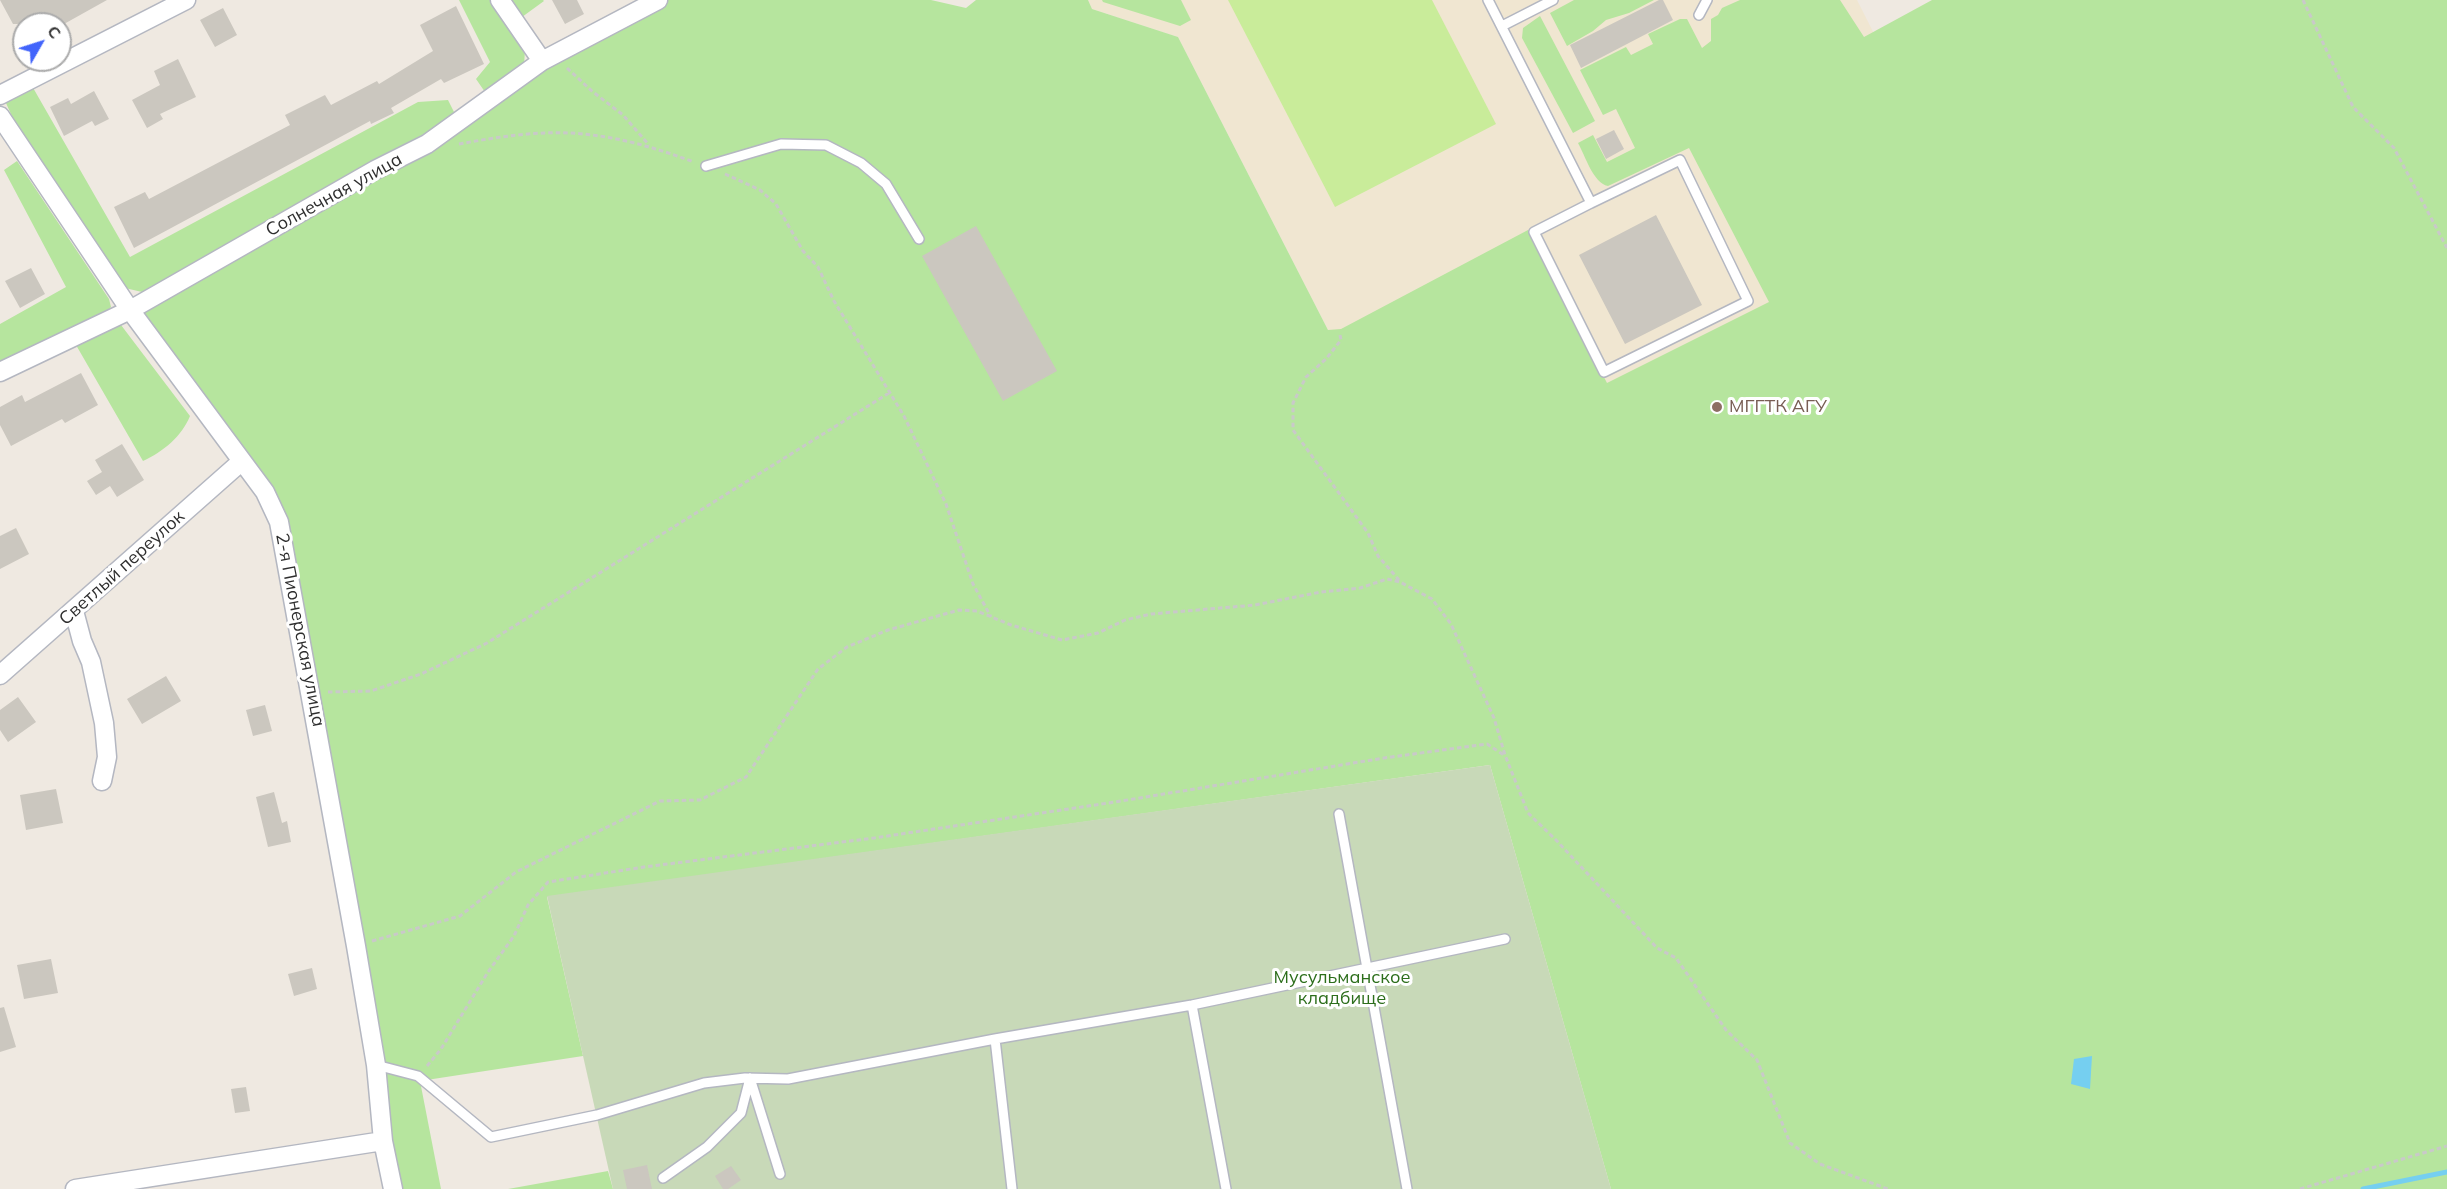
<!DOCTYPE html>
<meta charset="utf-8">
<style>
body{margin:0}
#map{position:relative;width:2447px;height:1189px;overflow:hidden;background:#efe9e1;font-family:Mulish,sans-serif}
canvas{display:block}
.north{position:absolute;left:12px;top:12px;width:60px;height:60px;box-sizing:border-box;background:#fff;border:2px solid #ababab;border-radius:50%;rotate:51deg;font-size:16px;font-weight:700;line-height:24px;text-align:center;color:#2e2e2e}
.north::after{content:'';display:block;margin:auto;width:21px;height:27px;background:#4264fb;clip-path:polygon(50% 0,100% 100%,50% 72%,0 100%)}
</style>
<div id="map">
<canvas width="2447" height="1189"></canvas>
<div class="north">С</div>
</div>
<script>
const g = document.querySelector('canvas').getContext('2d');
g.lineJoin = 'round';
function fill(path, color) {
  g.fillStyle = color;
  g.fill(path, 'evenodd');
}
function stroke(path, color, width, dash) {
  g.strokeStyle = color;
  g.lineWidth = width;
  g.lineCap = dash ? 'butt' : 'round';
  g.setLineDash(dash || []);
  g.stroke(path);
}
function write(font, color, halo, rows, align = 'center') {
  g.font = font + ' Mulish,sans-serif';
  g.lineWidth = 6;
  g.setLineDash([]);
  g.textBaseline = 'middle';
  g.strokeStyle = halo;
  g.fillStyle = color;
  for (const [text, x, y, turn = 0] of rows) {
    g.save();
    g.translate(x, y);
    g.rotate((+turn || 0) * Math.PI / 180);
    g.textAlign = isNaN(turn) ? turn : align;
    if (halo) g.strokeText(text, 0, 0);
    g.fillText(text, 0, 0);
    g.restore();
  }
}
fill(new Path2D(`
 M1088 0H1857L2102 484 1328 330 1178 37 1092 9Z`), '#f0e6d1');
fill(new Path2D(`
 M459 0H492L525 49 524 67 485 92 476 79 490 62Z
 M510 0H543L544 1 522 17Z
 M658 0H931L966 8 976 0H1088L1092 9 1178 37 1328 330 1341 329 1528 230 1607 383 1769 302 1689 148 1608 186C1593 183 1585 155 1578 143L1593 135 1607 162 1635 148 1616 109 1603 115 1580 70 1626 47 1631 55 1653 44 1648 34 1680 19H1687L1702 48 1711 41V19L1718 15 1722 8 1740 0H1840L1864 37 1932 0H2447V1189H1611L1490 765 547 897 583 1056 420 1081 441 1189H393L279 522 130 310 375 170 542 61Z
 M1102 0H1181L1191 20 1180 26 1103 2Z
 M1574 0H1654L1629 13 1606 20 1593 31 1567 46 1550 13Z
 M1540 16 1595 121 1573 133 1522 38 1523 28Z
 M32 86 130 257 418 102 448 100 456 116 142 292 125 288 14 121 6 103Z
 M17 161 109 299 111 307 107 311 0 363V324L66 287 4 170Z
 M121 325 190 416C182 436 163 452 143 461L76 345Z
 M608 1171 613 1189H508Z`), '#b6e59e');
fill(new Path2D(`
 M1490 765 1611 1189H613L547 896Z`), '#c8d9b8');
fill(new Path2D(`
 M1228 0H1432L1496 124 1335 207Z`), '#c9ec9a');
fill(new Path2D(`
 M2092 1056 2090 1089 2071 1084 2074 1059Z`), '#75cff0');
stroke(new Path2D(`
 M2363 1189 2447 1172`), '#75cff0', 5);
fill(new Path2D(`
 M0 0H107L64 24H13Z
 M552 0H577L584 14 565 24Z
 M1659 0H1663L1673 20 1581 68 1570 45Z
 M456 6 484 64 444 83 441 79 391 108 394 113 371 124 370 121 134 248 114 207 145 192 149 199 290 125 285 115 325 95 331 105 377 81 379 84 433 51 420 25Z
 M223 8 237 35 215 47 200 20Z
 M178 59 196 97 160 114 163 119 147 128 132 100 160 85 154 71Z
 M94 91 109 119 95 126 92 121 64 136 50 107 68 98 71 104Z
 M1614 130 1624 149 1606 159 1596 139Z
 M1656 215 1702 305 1625 344 1579 255Z
 M976 226 1057 371 1003 401 922 256Z
 M31 268 45 294 20 308 5 281Z
 M81 373 98 405 65 423 62 419 11 446 0 425V407L22 395 25 402Z
 M122 444 144 480 117 497 110 486 96 495 87 481 102 472 95 460Z
 M16 528 29 554 0 569V536Z
 M166 676 181 701 142 724 127 699Z
 M18 697 36 722 8 742 0 730V710Z
 M265 705 272 731 253 736 246 710Z
 M56 789 63 823 26 830 20 795Z
 M274 792 282 823 287 821 291 842 268 847 256 797Z
 M51 959 58 993 24 999 17 965Z
 M312 968 317 989 294 996 288 974Z
 M4 1007 16 1047 0 1052V1008Z
 M246 1087 250 1111 235 1113 231 1089Z
 M647 1165 652 1189H627L623 1170Z
 M731 1166 741 1180 728 1189H723L715 1176Z`), '#cbc7bf');
const service = new Path2D(`
 M1488 0 1591 203 1534 232 1604 372 1748 301 1680 160 1591 203
 M1699 15 1707 0
 M1502 26 1553 0
 M706 166 781 144 826 145 861 163 886 184 919 239
 M1339 814 1407 1189
 M1192 1005 1226 1189
 M995 1039 1012 1189
 M376 1065 418 1076 491 1137 597 1115 704 1083 745 1078 788 1079 995 1039 1192 1005 1505 939
 M750 1078 780 1174
 M663 1178 707 1147 741 1113 750 1078`);
const minor = new Path2D(`
 M500 0 542 61
 M0 95 186 0
 M0 116 130 310 265 492 279 522 356 946 376 1065 383 1141 393 1189
 M0 372 130 310 375 170 427 144 542 61 658 0
 M74 611 82 641 91 662 104 723 107 757 102 781
 M0 675 242 461
 M75 1189 383 1141`);
stroke(service, '#b4b7c1', 12);
stroke(minor, '#b4b7c1', 21);
stroke(new Path2D(`
 M2303 0 2353 107 2394 148 2447 248
 M567 68 593 92 623 115 649 145
 M459 144C503 136 547 129 592 135 627 139 661 150 694 162
 M725 174 760 190 776 204 803 251 818 267 834 301 904 416 946 504 973 584 991 617
 M1340 335 1341 340 1326 359 1306 377 1293 403V430L1368 533 1378 556 1399 580
 M328 692 371 691 421 674 487 643 889 393
 M372 941 460 916 516 872 660 801 700 800 746 777 818 669 847 647 888 630 959 610 977 611 1011 625 1062 640 1098 633 1125 620 1151 614 1255 605 1321 592 1360 588 1387 579 1400 582 1432 599 1451 624 1494 718 1505 755 1528 813 1556 840 1657 948 1676 958 1726 1030 1757 1060 1790 1143 1820 1164 1888 1189
 M427 1066 441 1049 488 972 514 936 528 905 548 882 644 867 874 838 1115 802 1384 758 1487 744 1504 755
 M2300 1189 2447 1146`), '#c9c9c9', 3, [4.5, 3]);
stroke(service, '#fff', 9);
stroke(minor, '#fff', 18);
for (const [x, y, r, color] of [
 [1717,407,6,"#8d6e63"]
]) {
  const dot = new Path2D();
  dot.arc(x, y, r, 0, 2 * Math.PI);
  g.fillStyle = color;
  g.fill(dot);
  stroke(dot, '#fff', 2);
}
write('18px', '#2e2e2e', '#fff', [
 ["Солнечная улица",334,195,-29],
 ["Светлый переулок",122,568,-42],
 ["2-я Пионерская улица",300,630,79]
]);
write('18px', '#785e54', '#fff', [
 ["МГГТК АГУ",1729,407]
], 'left');
write('18px', '#2c6e1b', '#fff', [
 ["Мусульманское",1342,978],
 ["кладбище",1342,999]
]);
</script>
